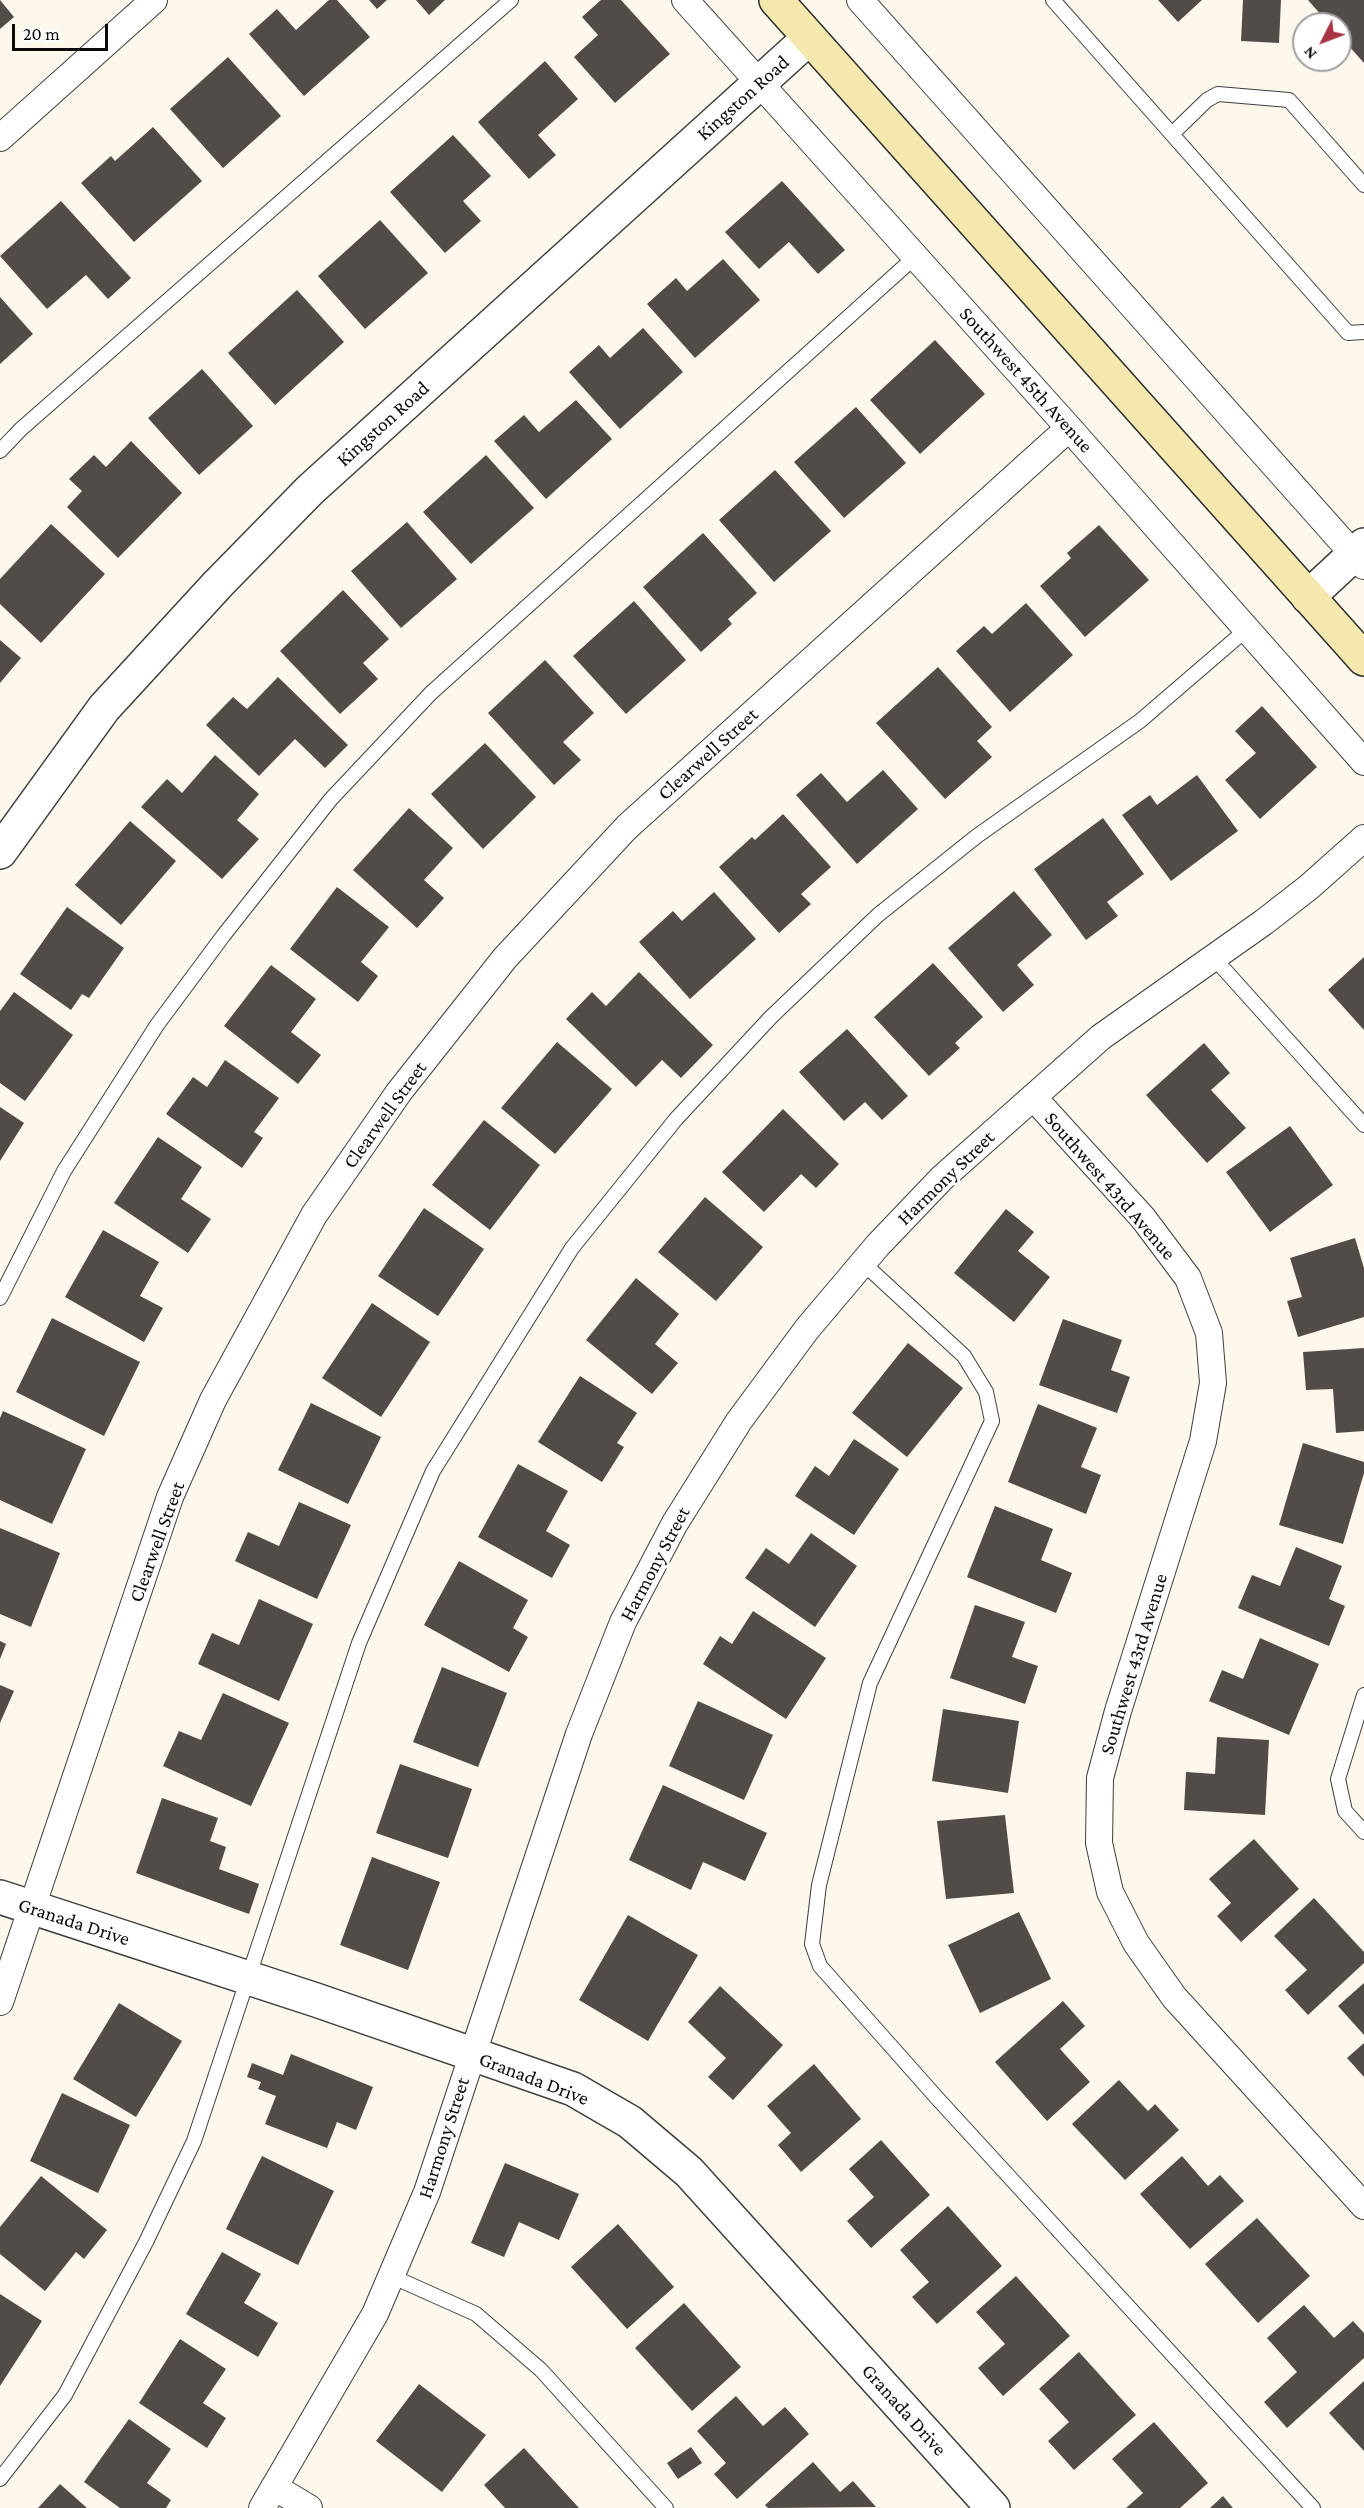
<!DOCTYPE html>
<style>
body{margin:0}
#map{position:relative;width:1364px;height:2508px;overflow:hidden;background:#fdf8eb;font-family:"Crimson Pro",serif}
canvas{display:block}
.north{position:absolute;left:1292px;top:12px;width:60px;height:60px;box-sizing:border-box;background:#fff;border:2px solid #9d9d9d;border-radius:50%;rotate:228deg;font-size:16px;font-weight:700;line-height:24px;text-align:center;color:#0b0b0b}
.north::after{content:'';display:block;margin:auto;width:21px;height:27px;background:#a93543;clip-path:polygon(50% 0,100% 100%,50% 72%,0 100%)}
.scale{position:absolute;left:12px;top:24px;width:96px;height:27px;box-sizing:border-box;border:3px solid #0b0b0b;border-top:0;padding-left:8px;font-size:18px;line-height:21px;white-space:nowrap;color:#0b0b0b;-webkit-text-stroke:4px #fff;paint-order:stroke}
</style>
<div id="map">
<canvas width="1364" height="2508"></canvas>
<div class="north">N</div>
<div class="scale">20 m</div>
</div>
<script>
const g = document.querySelector('canvas').getContext('2d');
g.lineJoin = 'round';
function fill(path, color) {
  g.fillStyle = color;
  g.fill(path, 'evenodd');
}
function stroke(path, color, width, dash) {
  g.strokeStyle = color;
  g.lineWidth = width;
  g.lineCap = dash ? 'butt' : 'round';
  g.setLineDash(dash || []);
  g.stroke(path);
}
function write(font, color, halo, rows, align = 'center') {
  g.font = font + ' "Crimson Pro",serif';
  g.lineWidth = 6;
  g.setLineDash([]);
  g.textBaseline = 'middle';
  g.strokeStyle = halo;
  g.fillStyle = color;
  for (const [text, x, y, turn = 0] of rows) {
    g.save();
    g.translate(x, y);
    g.rotate((+turn || 0) * Math.PI / 180);
    g.textAlign = isNaN(turn) ? turn : align;
    if (halo) g.strokeText(text, 0, 0);
    g.fillText(text, 0, 0);
    g.restore();
  }
}
fill(new Path2D(`
 M0 0 14 17 0 29Z
 M329 0H337L370 37 304 96 249 34 277 9 296 30Z
 M369 0H387L377 9Z
 M416 0H445L429 15Z
 M601 0H621L670 54 615 103 574 57 598 35 582 17Z
 M1158 0H1202L1178 22Z
 M1243 0H1281L1279 43 1241 41Z
 M1308 0H1364V63L1340 36V24H1329Z
 M228 57 281 116 223 168 170 109Z
 M545 61 578 99 538 135 556 155 529 179 478 122Z
 M153 127 202 181 134 242 81 183 111 156 115 161Z
 M453 135 491 176 463 201 481 221 445 253 390 192Z
 M782 181 845 250 818 274 789 242 759 269 725 232Z
 M61 201 131 278 108 299 86 275 47 309 0 256Z
 M380 220 428 273 365 329 318 276Z
 M723 259 760 300 695 358 647 304 676 278 687 291Z
 M297 290 344 342 275 405 228 353Z
 M0 297 33 334 0 364Z
 M643 328 683 372 620 429 569 372 599 345 610 358Z
 M935 340 985 394 920 454 870 400Z
 M202 369 253 426 199 475 148 418Z
 M576 400 612 439 546 499 494 441 524 415 539 432Z
 M856 407 906 463 844 518 794 462Z
 M131 441 182 493 118 558 67 507 82 491 69 479 94 455 106 467Z
 M486 455 534 508 471 564 423 512Z
 M775 470 831 531 774 582 719 520Z
 M407 522 457 579 401 628 351 571Z
 M51 524 105 574 41 643 0 604V579Z
 M1099 525 1149 580 1085 637 1040 586 1071 558 1067 553Z
 M703 533 757 593 728 619 732 624 701 652 643 587Z
 M343 590 389 639 363 663 378 679 340 714 280 651Z
 M634 601 686 660 626 714 573 656Z
 M1026 603 1073 655 1010 712 956 651 984 626 992 634Z
 M0 640 21 658 0 683Z
 M545 660 594 713 563 742 581 760 554 785 488 713Z
 M938 667 992 727 977 741 992 757 945 799 876 723Z
 M278 677 348 745 325 768 295 739 259 776 206 725 233 697 247 709Z
 M1262 706 1317 767 1260 819 1225 780 1256 753 1235 731Z
 M485 743 536 797 483 849 431 794Z
 M215 755 259 794 237 820 259 839 222 879 141 807 167 779 182 793Z
 M883 770 918 809 857 864 796 795 821 773 847 802Z
 M1197 775 1238 831 1171 881 1122 815 1150 795 1157 805Z
 M409 808 453 848 424 880 444 898 417 928 353 870Z
 M783 814 831 867 801 894 811 904 779 933 719 867 752 837 755 840Z
 M1103 818 1144 874 1107 902 1118 916 1086 940 1034 869Z
 M130 821 176 861 121 925 75 885Z
 M337 887 389 927 361 962 378 976 358 1002 290 949Z
 M1014 891 1052 935 1017 965 1034 985 1003 1012 948 948Z
 M714 892 756 939 690 999 639 942 673 911 682 921Z
 M67 907 124 948 89 998 82 994 71 1010 20 974Z
 M1364 957V1030L1328 990Z
 M933 963 983 1017 955 1043 960 1048 929 1076 874 1017Z
 M271 965 316 999 291 1032 321 1055 298 1084 224 1026Z
 M639 972 713 1045 681 1078 662 1060 636 1087 566 1019 592 992 606 1006Z
 M14 992 73 1035 25 1101 0 1083V1011Z
 M847 1029 908 1096 882 1120 865 1102 844 1121 799 1072Z
 M557 1042 612 1089 555 1154 501 1108Z
 M1204 1043 1230 1073 1211 1090 1246 1128 1207 1163 1146 1095Z
 M225 1060 279 1098 254 1132 263 1138 242 1168 166 1114 193 1077 207 1087Z
 M0 1107 24 1123 0 1161Z
 M783 1109 839 1164 816 1188 801 1174 764 1212 722 1172Z
 M484 1120 540 1165 490 1230 432 1185Z
 M1290 1126 1333 1185 1270 1232 1226 1172Z
 M158 1137 202 1167 181 1199 211 1219 188 1253 114 1203Z
 M705 1197 763 1247 716 1301 658 1252Z
 M424 1208 484 1249 438 1316 378 1276Z
 M1006 1209 1034 1232 1018 1251 1050 1277 1014 1322 954 1273Z
 M103 1230 159 1262 140 1296 163 1308 144 1342 65 1297Z
 M1355 1238 1364 1268V1317L1298 1337 1287 1301 1302 1297 1290 1258Z
 M636 1278 679 1314 655 1344 678 1363 652 1394 586 1340Z
 M372 1303 430 1342 381 1417 322 1378Z
 M52 1318 140 1362 104 1436 16 1392Z
 M1063 1319 1122 1340 1111 1370 1130 1377 1117 1413 1039 1385Z
 M908 1343 963 1388 907 1457 852 1413Z
 M1364 1348V1431L1336 1433 1333 1389 1306 1390 1303 1352Z
 M580 1376 637 1413 617 1443 624 1447 602 1482 538 1442Z
 M311 1403 381 1437 348 1504 278 1470Z
 M1038 1404 1097 1428 1081 1467 1101 1475 1086 1514 1008 1482Z
 M3 1411 86 1449 52 1524 0 1500V1418Z
 M854 1439 899 1469 854 1535 795 1496 815 1466 829 1476Z
 M1303 1443 1364 1462V1473L1343 1544 1279 1525Z
 M518 1464 568 1491 546 1531 570 1545 552 1578 478 1537Z
 M299 1502 351 1525 317 1599 235 1561 248 1532 279 1546Z
 M995 1506 1053 1529 1041 1560 1072 1573 1056 1613 967 1577Z
 M0 1528 60 1553 31 1627 0 1614Z
 M811 1533 857 1566 815 1627 745 1578 766 1548 789 1564Z
 M1296 1547 1342 1566 1329 1599 1345 1606 1329 1646 1238 1608 1252 1575 1280 1586Z
 M459 1561 528 1600 513 1628 528 1637 509 1672 424 1625Z
 M259 1599 313 1624 279 1701 198 1664 212 1633 239 1645Z
 M975 1605 1025 1622 1012 1657 1038 1666 1025 1704 950 1678Z
 M753 1611 826 1658 786 1719 703 1664 720 1636 732 1644Z
 M1260 1638 1319 1664 1289 1735 1209 1701 1222 1670 1243 1679Z
 M0 1641 6 1644 0 1659Z
 M442 1667 507 1693 478 1767 413 1742Z
 M0 1685 14 1691 0 1723Z
 M223 1693 289 1723 251 1806 163 1766 179 1731 201 1740Z
 M698 1701 773 1735 744 1800 669 1766Z
 M943 1709 1019 1721 1008 1793 932 1781Z
 M1217 1737 1269 1740 1265 1815 1184 1810 1186 1772 1215 1774Z
 M400 1764 472 1789 448 1858 376 1833Z
 M663 1785 767 1833 745 1881 703 1862 691 1890 629 1860Z
 M162 1798 218 1818 210 1841 226 1847 219 1869 259 1884 249 1914 136 1873Z
 M1005 1815 1014 1893 946 1899 937 1821Z
 M1254 1839 1299 1889 1241 1942 1217 1916 1231 1903 1209 1879Z
 M372 1857 440 1882 408 1970 340 1945Z
 M1314 1898 1364 1952V1963L1308 2015 1285 1990 1307 1970 1274 1936Z
 M1019 1912 1051 1979 980 2013 948 1945Z
 M628 1915 698 1955 648 2041 579 2000Z
 M1364 1983V2035L1338 2006Z
 M720 1986 783 2045 733 2100 708 2077 726 2058 688 2022Z
 M1063 2001 1085 2026 1060 2049 1090 2082 1047 2121 995 2062Z
 M119 2003 182 2041 136 2117 73 2079Z
 M1364 2043V2077L1347 2058Z
 M291 2054 373 2087 356 2130 337 2122 327 2148 265 2124 276 2096 258 2089 261 2082 247 2077 252 2063 283 2075Z
 M814 2064 861 2119 801 2172 778 2145 791 2133 767 2106Z
 M1119 2080 1148 2111 1155 2104 1179 2130 1125 2180 1072 2124Z
 M62 2093 130 2125 98 2193 30 2161Z
 M881 2140 930 2195 871 2248 847 2221 874 2197 849 2169Z
 M262 2156 334 2191 298 2265 226 2229Z
 M1182 2156 1208 2186 1220 2175 1244 2201 1190 2249 1140 2194Z
 M505 2163 579 2194 559 2240 519 2222 504 2257 471 2243Z
 M41 2176 107 2230 84 2259 76 2252 45 2291 0 2254V2227Z
 M948 2206 1002 2266 937 2324 912 2297 929 2282 900 2250Z
 M1257 2218 1310 2276 1258 2323 1205 2264Z
 M618 2224 674 2287 627 2329 571 2267Z
 M222 2252 261 2274 244 2303 278 2323 258 2357 186 2314Z
 M1016 2276 1070 2336 1003 2396 978 2368 1005 2344 976 2312Z
 M0 2294 42 2321 0 2386Z
 M684 2303 741 2367 692 2411 635 2348Z
 M1304 2305 1334 2338 1353 2321 1364 2333V2358L1287 2428 1264 2402 1297 2372 1267 2338Z
 M180 2339 226 2369 203 2403 226 2418 207 2448 139 2403Z
 M1079 2352 1136 2415 1074 2470 1048 2441 1069 2422 1039 2389Z
 M1364 2381V2451L1329 2413Z
 M419 2384 486 2435 442 2492 376 2441Z
 M736 2396 763 2426 785 2407 809 2434 737 2499 714 2474 726 2463 697 2431Z
 M129 2419 171 2449 147 2483 171 2500 166 2508H120L84 2482Z
 M1154 2422 1208 2483 1180 2508H1126L1143 2493 1112 2459Z
 M691 2447 702 2463 678 2479 667 2463Z
 M524 2448 579 2508H505L484 2485Z
 M813 2462 840 2492 853 2481 876 2507 768 2508 765 2505Z
 M60 2484 87 2508H38Z
 M1223 2496 1233 2508H1210Z`), '#524c49');
const service = new Path2D(`
 M1053 0 1348 333 1364 332
 M1172 134 1207 100 1218 94 1289 100 1364 185
 M0 451 21 429 511 0
 M1214 958 1364 1125
 M863 1263 964 1356 986 1392 992 1421 870 1683 819 1885 812 1944 820 1966 937 2098 1313 2508
 M0 1298 64 1171 157 1025 223 936 331 799 431 693 915 257
 M1364 1695 1338 1779 1345 1811 1364 1832
 M391 2276 476 2314 541 2370 666 2508
 M0 2479 65 2395 146 2242 194 2141 359 1643 433 1471 572 1248 676 1119 771 1017 878 915 977 836 1140 721 1247 629`);
const minor = new Path2D(`
 M685 0 1069 428 1364 762
 M860 0 1364 566
 M0 138 154 0
 M1033 1097 1143 1218 1188 1278 1209 1333 1213 1383 1203 1441 1118 1711 1100 1778 1099 1843 1110 1892 1136 1943 1174 1997 1364 2206
 M0 2002 170 1497 213 1400 314 1215 399 1092 505 958 627 827 1069 428
 M274 2487 309 2508
 M262 2508 375 2314 427 2192 579 1734 623 1622 675 1523 739 1421 807 1329 878 1245 942 1178 1101 1037 1264 922 1309 887 1364 838`);
const tertiary = new Path2D(`
 M1308 597 1364 545
 M0 852 104 708 218 584 310 490 809 38
 M0 1897 316 2000 573 2089 630 2122 689 2172 993 2508`);
const secondary = new Path2D(`
 M776 0 1364 659`);
stroke(service, '#3e3e3e', 16);
stroke(minor, '#3e3e3e', 28);
stroke(tertiary, '#3e3e3e', 36);
stroke(secondary, '#2d2d2d', 36);
stroke(service, '#fff', 14);
stroke(minor, '#fff', 26);
stroke(tertiary, '#fff', 33);
stroke(secondary, '#f5e8ae', 33);
write('20px', '#0b0b0b', '#fff', [
 ["Kingston Road",743,98,-42],
 ["Southwest 45th Avenue",1026,380,48],
 ["Kingston Road",383,424,-42],
 ["Clearwell Street",708,754,-42],
 ["Clearwell Street",385,1115,-54],
 ["Harmony Street",946,1178,-44],
 ["Southwest 43rd Avenue",1110,1186,49],
 ["Clearwell Street",157,1542,-70],
 ["Harmony Street",655,1564,-62],
 ["Southwest 43rd Avenue",1134,1664,-73],
 ["Granada Drive",74,1922,18],
 ["Granada Drive",534,2079,21],
 ["Harmony Street",444,2138,-72],
 ["Granada Drive",904,2410,48]
]);
</script>
